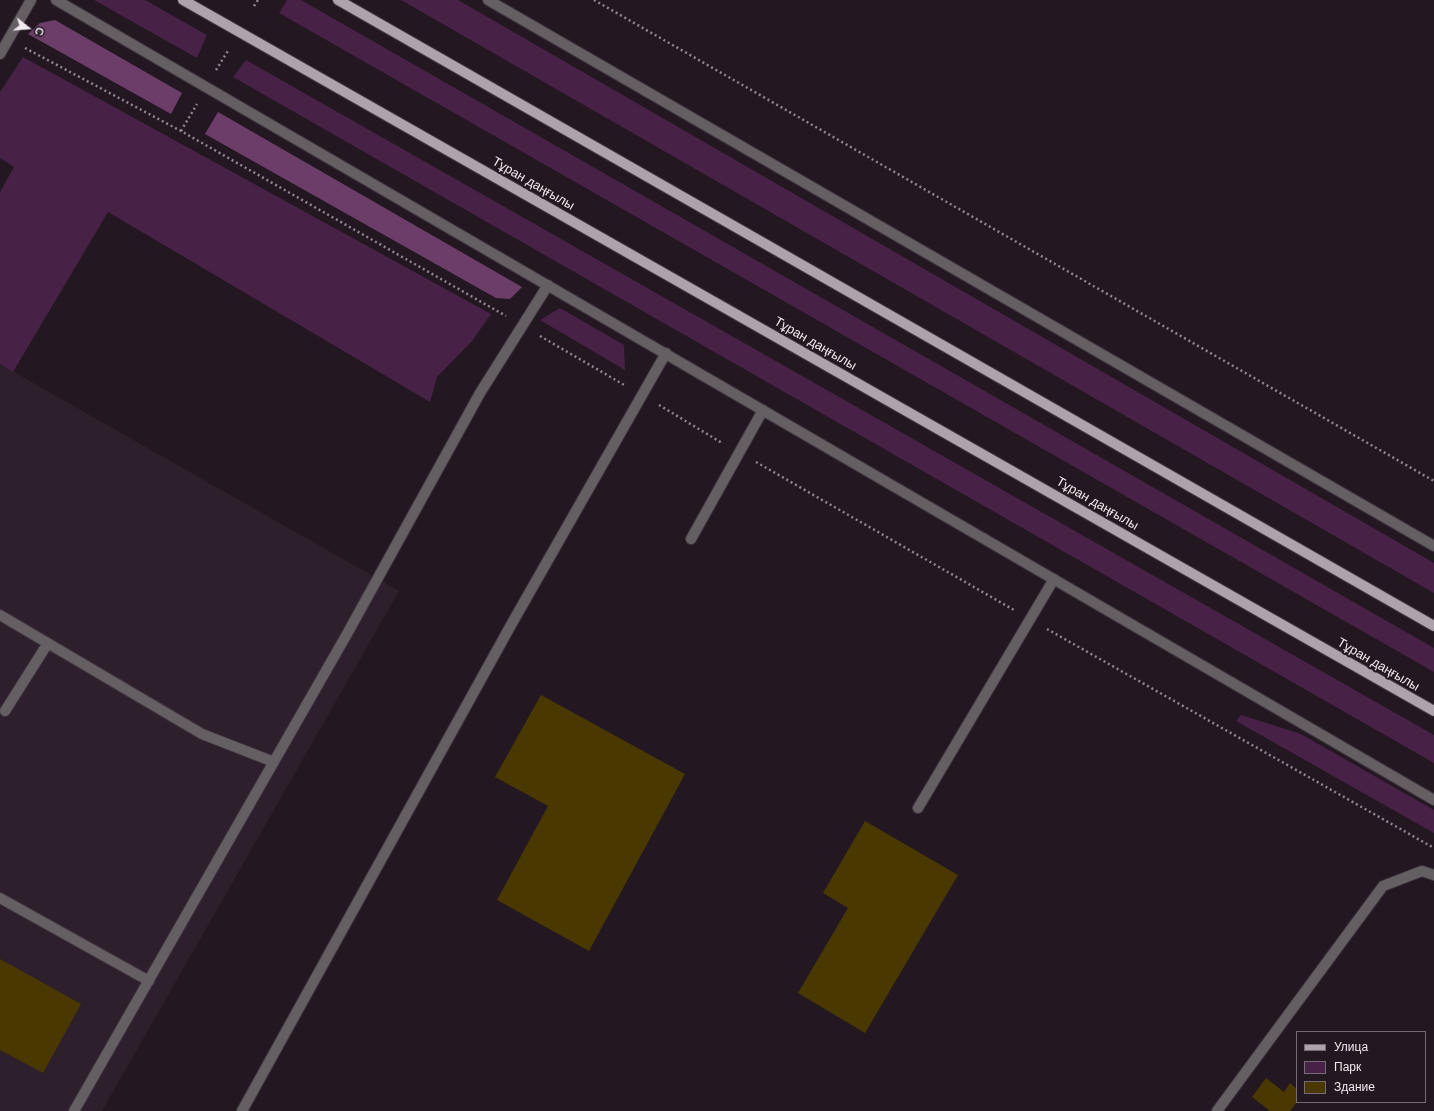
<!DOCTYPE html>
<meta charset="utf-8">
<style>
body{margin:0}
#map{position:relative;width:1434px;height:1111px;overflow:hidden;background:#231822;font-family:"DM Sans",sans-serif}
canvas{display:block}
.legend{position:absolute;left:1296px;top:1031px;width:130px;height:72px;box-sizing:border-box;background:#231822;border:1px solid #756c74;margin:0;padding:5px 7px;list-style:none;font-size:12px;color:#f1e9f0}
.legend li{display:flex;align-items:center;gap:8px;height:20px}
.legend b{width:20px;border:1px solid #756c74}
.north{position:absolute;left:8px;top:8px;width:40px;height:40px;-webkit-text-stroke:3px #231822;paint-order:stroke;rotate:107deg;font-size:11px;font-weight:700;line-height:16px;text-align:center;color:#f1e9f0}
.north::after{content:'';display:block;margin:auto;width:14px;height:18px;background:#f1e9f0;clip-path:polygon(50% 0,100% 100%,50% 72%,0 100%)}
</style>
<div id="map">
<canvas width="1434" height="1111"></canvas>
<ul class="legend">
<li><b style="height:5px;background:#aea2ad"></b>Улица</li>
<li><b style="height:11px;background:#482146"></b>Парк</li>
<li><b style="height:11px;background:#493900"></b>Здание</li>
</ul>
<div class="north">С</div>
</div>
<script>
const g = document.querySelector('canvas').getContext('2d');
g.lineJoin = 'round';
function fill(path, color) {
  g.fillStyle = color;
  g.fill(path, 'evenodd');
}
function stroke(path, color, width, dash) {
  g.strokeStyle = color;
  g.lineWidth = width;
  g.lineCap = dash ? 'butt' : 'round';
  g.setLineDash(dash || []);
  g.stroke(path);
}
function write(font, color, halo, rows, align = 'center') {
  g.font = font + ' "DM Sans",sans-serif';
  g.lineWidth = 4;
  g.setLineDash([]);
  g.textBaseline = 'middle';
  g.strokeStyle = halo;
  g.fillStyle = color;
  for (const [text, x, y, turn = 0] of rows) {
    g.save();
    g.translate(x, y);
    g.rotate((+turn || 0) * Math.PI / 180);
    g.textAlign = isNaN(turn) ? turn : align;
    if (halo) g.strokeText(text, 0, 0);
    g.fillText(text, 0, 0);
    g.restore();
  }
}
fill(new Path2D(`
 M0 364 399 591 102 1111H0Z`), '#2e1f2d');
fill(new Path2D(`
 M94 0H145L207 35 197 58Z
 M287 0H301L1434 648V672L279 13Z
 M401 0H458L1434 563V593Z
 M23 57 491 314 472 341 437 377 430 402 108 212 13 372 0 364V192L14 167 0 158V92Z
 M246 60 1434 735V763L233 77Z
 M560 308 624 345 625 370 540 320Z
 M1241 715 1301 734 1434 810V833L1236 721Z`), '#482146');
fill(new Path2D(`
 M55 20 182 93 171 114 28 34 40 23Z
 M218 112 522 287 510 299 496 298 205 134Z`), '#6c3d69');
fill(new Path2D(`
 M541 695 685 774 589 951 497 900 548 806 495 777Z
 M865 821 958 875 865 1033 798 993 848 908 823 893Z
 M0 959 81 1004 43 1073 0 1050Z
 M1266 1078 1284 1092 1290 1083 1297 1089V1102L1290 1111H1270L1252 1097Z`), '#493900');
const service = new Path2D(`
 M56 0 1434 800
 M488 0 1434 546
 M0 54 31 0
 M691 539 763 410
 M0 615 202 734 274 762
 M5 711 48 643
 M0 898 149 981
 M74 1111 347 634 480 393 548 285`);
const minor = new Path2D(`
 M918 808 1054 579
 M242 1111 511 625 666 353
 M1217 1111 1383 886 1422 871 1434 875`);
const primary = new Path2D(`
 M183 0 1434 711
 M338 0 1434 626`);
stroke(service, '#40353f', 12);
stroke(minor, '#40353f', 12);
stroke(primary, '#40353f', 12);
stroke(new Path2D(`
 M594 0 1434 481
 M254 6 258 0
 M25 48 181 131 506 316
 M216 70 229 49
 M181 131 197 104
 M540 336 626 386
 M659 405 722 443
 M756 462 1014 610
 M1047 629 1434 848`), '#90878f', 2.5, [2, 3]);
stroke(service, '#655f64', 10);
stroke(minor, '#655f64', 10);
stroke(primary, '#aea2ad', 10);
write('13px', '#f1e9f0', '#231822', [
 ["Тұран даңғылы",533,184,30],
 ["Тұран даңғылы",815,344,30],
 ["Тұран даңғылы",1097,504,30],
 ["Тұран даңғылы",1378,665,30]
]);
</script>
